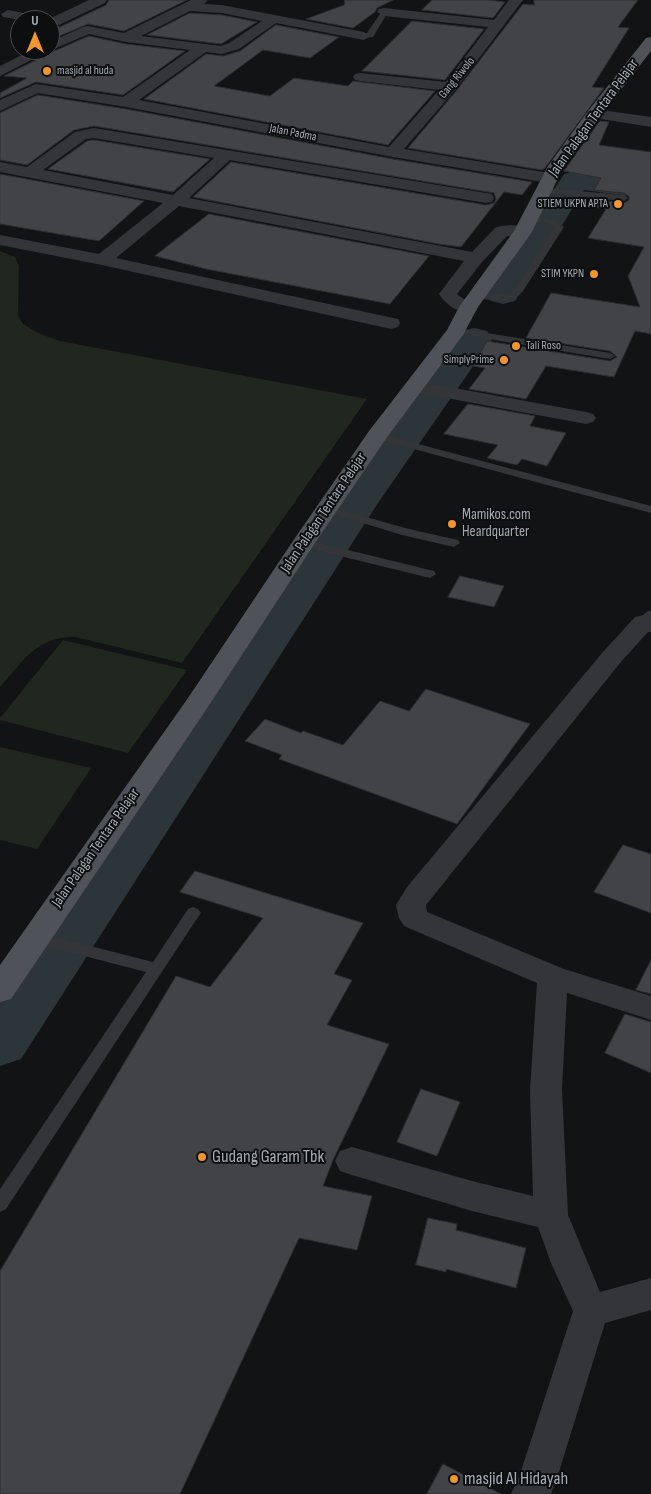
<!DOCTYPE html>
<style>
body{margin:0}
#map{position:relative;width:651px;height:1494px;overflow:hidden;background:#121314;font-family:"Sofia Sans Condensed",sans-serif}
canvas{display:block}
.north{position:absolute;left:10px;top:10px;width:50px;height:50px;box-sizing:border-box;background:#0d0e0f;border:1px solid #494d51;border-radius:50%;rotate:0deg;font-size:14px;font-weight:700;line-height:20px;text-align:center;color:#a4abb5}
.north::after{content:'';display:block;margin:auto;width:18px;height:22px;background:#f1962e;clip-path:polygon(50% 0,100% 100%,50% 72%,0 100%)}
</style>
<div id="map">
<canvas width="651" height="1494"></canvas>
<div class="north">U</div>
</div>
<script>
const g = document.querySelector('canvas').getContext('2d');
g.lineJoin = 'round';
function fill(path, color) {
  g.fillStyle = color;
  g.fill(path, 'evenodd');
}
function stroke(path, color, width, dash) {
  g.strokeStyle = color;
  g.lineWidth = width;
  g.lineCap = dash ? 'butt' : 'round';
  g.setLineDash(dash || []);
  g.stroke(path);
}
function write(font, color, halo, rows, align = 'center') {
  g.font = font + ' "Sofia Sans Condensed",sans-serif';
  g.lineWidth = 4;
  g.setLineDash([]);
  g.textBaseline = 'middle';
  g.strokeStyle = halo;
  g.fillStyle = color;
  for (const [text, x, y, turn = 0] of rows) {
    g.save();
    g.translate(x, y);
    g.rotate((+turn || 0) * Math.PI / 180);
    g.textAlign = isNaN(turn) ? turn : align;
    if (halo) g.strokeText(text, 0, 0);
    g.fillText(text, 0, 0);
    g.restore();
  }
}
fill(new Path2D(`
 M0 251 15 257 19 266 18 315 23 324 38 333 60 341 367 399 182 663 76 637C37 636 23 661 0 687Z
 M63 640 187 670 128 753 0 720V718Z
 M0 747 91 768 37 849 0 840Z`), '#1f271f');
fill(new Path2D(`
 M575 171 651 181V199L584 190 515 301 503 304 491 301 486 294 564 174Z
 M474 328 487 331 492 339 456 391 451 392 453 395 378 503 21 1059 0 1066V997L344 493 421 387 426 386 425 383 461 331Z`), '#2b353a');
const building = new Path2D(`
 M109 0H187L124 31 88 24 50 40V27H60L106 5Z
 M345 0H393L377 8 375 12 353 28 306 19 344 5Z
 M432 0H489L505 2 493 18 422 10Z
 M534 0H638L618 27 629 28 592 87 604 88 545 168 542 170 408 148 456 91 523 4 534 5Z
 M190 13 222 15 257 22 221 44 147 35Z
 M412 21 484 29 445 80 362 71Z
 M276 25 339 37 310 58 263 50 214 86 270 96 294 78 348 86 353 81 435 91 388 145 144 99 206 54 223 56 240 51Z
 M89 36 126 44 185 51 123 95 36 82 0 98V93L27 78 4 76 50 53Z
 M38 95 126 109 393 159 532 182 522 195 504 192 461 247 439 244 193 197 231 162 486 205 494 203 496 199 494 193 94 126 74 130 27 165 0 160V113Z
 M600 121 609 122 599 145 651 152V334L635 331 614 377 546 366 526 399 469 389 485 368 473 366 487 341 610 361 617 357 610 351 526 338 551 293 640 307 628 276 644 247 588 238 606 209 585 206 588 199 624 203 629 200V196L624 193 594 190 601 178 564 171Z
 M94 140 210 159 173 192 48 169 87 141Z
 M0 174 144 201 99 241 0 224Z
 M209 214 429 256 390 304 206 269 155 256Z
 M468 404 535 416 530 426 566 433 547 466 522 459 517 465 487 458 498 445 444 434Z
 M460 576 504 586 494 607 448 597Z
 M426 689 530 724 457 824 279 759 282 755 245 741 265 719 301 733 303 731 343 745 380 701 409 711Z
 M623 845 651 854V913L594 892Z
 M195 871 363 923 334 974 352 980 327 1025 389 1044 333 1160 323 1186 372 1196 357 1250 299 1238 180 1494H0V1271L176 976 210 987 263 918 180 892Z
 M651 960V994L636 990Z
 M625 1014 651 1022V1073L605 1053Z
 M421 1089 460 1102 437 1156 397 1142Z
 M428 1218 457 1224 456 1230 526 1248 516 1288 446 1269V1272L416 1265Z
 M443 1464 501 1494H427Z`);
fill(building, '#414347');
stroke(building, '#2c2d30', 1);
fill(new Path2D(`
 M382 11 388 12 373 37 361 38V34L367 33Z
 M545 188 624 195 628 198 624 201 542 193 541 191Z
 M530 215 556 220 564 227 523 291C512 305 490 301 475 297L473 295C485 286 504 302 514 290L554 228 550 224 527 220 526 218Z
 M456 328 610 353 615 356 610 359 452 333 451 331Z
 M377 433 651 506V513L373 438 372 436 373 434Z
 M327 506 409 529 458 540 460 543 454 547 402 535 323 511 321 509Z
 M303 539 434 571 436 574 430 578 299 546 297 543 299 540Z
 M651 610V622L648 625H640L638 622C641 617 645 612 651 610Z
 M193 907 198 909 201 913 198 917 6 1209 0 1212V1189L146 972 30 942 27 938 30 934 35 932 153 962 188 909Z`), '#333539');
fill(new Path2D(`
 M89 0H107L105 3 59 25H50L49 19Z
 M191 0H208L204 4 222 5 364 32 371 36 364 40 276 23 239 49 222 54 206 52 139 100 389 147 439 90 360 81 355 80 353 77 355 74 360 73 446 82 488 27 384 16 377 12 379 9 384 8 494 20 509 0H523L455 90 404 149 549 173 555 175 557 178 555 181 549 183 393 157 126 107 38 93 0 111V100L36 84 123 97 190 50 126 42 89 34 49 51 0 76V66L32 50H50V42L83 27 88 26 124 33ZM190 11 222 13 262 21 229 43 221 46 141 36Z
 M8 10 46 17 48 20H20L3 17 1 14Z
 M594 109 651 117V127L589 117 586 114 589 111Z
 M94 128 486 193 492 194 494 198 492 202 486 203 230 160 189 198 472 252 495 228C506 224 517 225 529 228L532 232 529 236 523 237 507 236 482 262 457 294C463 301 473 300 478 307L476 311C460 315 447 306 439 294L464 261 179 206 116 258 398 319 400 323 398 327 391 329 102 265 0 245V235L99 254 163 203 0 172V162L27 167 75 132ZM94 138 214 158 173 195 43 170 86 139Z
 M416 381 586 412 593 414 596 418 593 422 586 424 409 391 406 387 409 383Z
 M644 615 651 617V632H648L620 663 426 905 427 912 564 969 651 996V1020L567 993 562 1090 568 1215 600 1292 651 1278V1310L605 1323 558 1475 551 1494H511L520 1474 573 1311 551 1263 538 1227 472 1211 352 1175 340 1171 335 1161 340 1151 352 1147 472 1181 533 1196 530 1090 537 983 404 926 399 918 396 905 407 887 602 653 635 617Z`), '#333539');
fill(new Path2D(`
 M651 37V51L600 117 562 170 532 232 478 307 463 335 385 440 315 543 206 710 11 999 0 1002V965L188 698 295 538 369 431 447 330 459 307 514 231 548 166 588 111 646 38Z`), '#4f5258');
for (const [x, y, r, color] of [
 [47,71,5,"#f1962e"],
 [618,204,5,"#f1962e"],
 [594,274,5,"#f1962e"],
 [516,346,5,"#f1962e"],
 [504,360,5,"#f1962e"],
 [452,524,5,"#f1962e"],
 [202,1157,5,"#f1962e"],
 [454,1479,5,"#f1962e"]
]) {
  const dot = new Path2D();
  dot.arc(x, y, r, 0, 2 * Math.PI);
  g.fillStyle = color;
  g.fill(dot);
  stroke(dot, '#0d0e0f', 2);
}
write('12px', '#a4abb5', '#0d0e0f', [
 ["masjid al huda",57,71,"left"],
 ["STIEM UKPN APTA",608,204],
 ["STIM YKPN",584,274],
 ["Tali Roso",526,346,"left"],
 ["SimplyPrime",494,360]
], 'right');
write('12px', '#a4abb5', '#0d0e0f', [
 ["Gang Riwolo",457,78,-51],
 ["Jalan Padma",293,133,11]
]);
write('15px', '#a4abb5', '#0d0e0f', [
 ["Jalan Palagan Tentara Pelajar",594,118,-54],
 ["Jalan Palagan Tentara Pelajar",324,513,-56],
 ["Jalan Palagan Tentara Pelajar",96,848,-55]
]);
write('15px', '#a4abb5', '#0d0e0f', [
 ["Mamikos.com",462,515],
 ["Heardquarter",462,532]
], 'left');
write('18px', '#a4abb5', '#0d0e0f', [
 ["Gudang Garam Tbk",212,1157],
 ["masjid Al Hidayah",464,1479]
], 'left');
</script>
